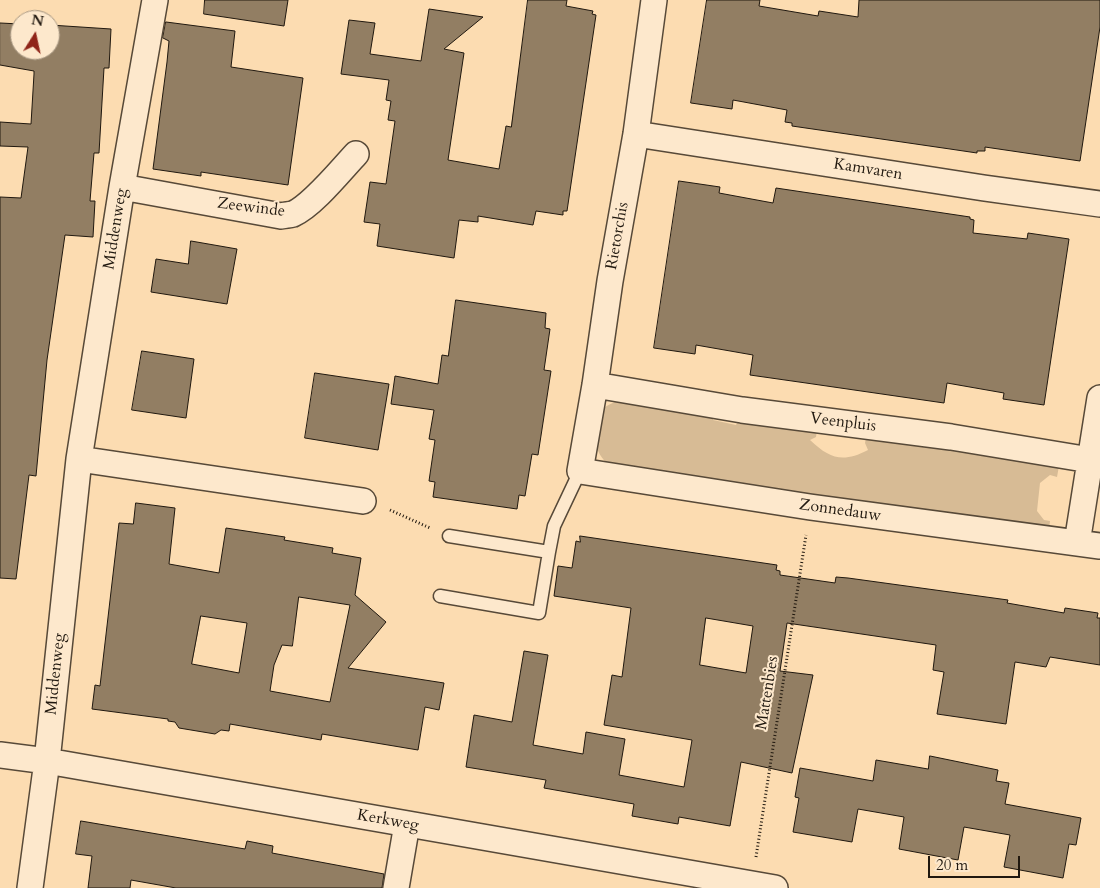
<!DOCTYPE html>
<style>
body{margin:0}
#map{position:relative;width:1100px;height:888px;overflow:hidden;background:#fcdcb1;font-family:Cardo,serif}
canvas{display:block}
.north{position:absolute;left:10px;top:10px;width:50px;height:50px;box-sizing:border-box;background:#fde8cc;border:1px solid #a59580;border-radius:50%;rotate:10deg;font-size:14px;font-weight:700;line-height:20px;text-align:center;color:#20180f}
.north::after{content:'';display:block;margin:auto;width:18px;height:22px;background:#8f2418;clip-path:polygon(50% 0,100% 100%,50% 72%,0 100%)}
.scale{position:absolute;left:928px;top:856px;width:92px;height:22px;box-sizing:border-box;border:2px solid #20180f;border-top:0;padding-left:6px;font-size:15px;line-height:18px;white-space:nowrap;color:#20180f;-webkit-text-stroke:4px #fde8cc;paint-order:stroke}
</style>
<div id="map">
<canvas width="1100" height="888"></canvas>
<div class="north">N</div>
<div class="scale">20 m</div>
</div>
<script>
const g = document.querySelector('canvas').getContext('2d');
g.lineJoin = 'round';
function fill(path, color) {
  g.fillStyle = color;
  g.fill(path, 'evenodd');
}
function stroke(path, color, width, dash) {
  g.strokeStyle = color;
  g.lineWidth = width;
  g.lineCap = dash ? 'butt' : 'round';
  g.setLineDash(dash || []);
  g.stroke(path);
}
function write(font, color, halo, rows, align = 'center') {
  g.font = font + ' Cardo,serif';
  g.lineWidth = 4;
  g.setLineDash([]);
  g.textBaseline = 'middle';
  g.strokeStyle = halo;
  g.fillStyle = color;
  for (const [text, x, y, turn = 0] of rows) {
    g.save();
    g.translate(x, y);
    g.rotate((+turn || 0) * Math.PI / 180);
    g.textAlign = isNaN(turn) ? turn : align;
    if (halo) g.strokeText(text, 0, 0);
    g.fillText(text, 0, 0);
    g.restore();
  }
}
fill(new Path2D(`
 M617 401 713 415V420L736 425 739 419 817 430 816 437 810 440C830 459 843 463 868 450L865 443 866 438 1059 466 1057 477 1050 475 1040 483 1037 511 1044 520 1050 521 1049 530 622 468C617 467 611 466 607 463 592 450 590 423 603 409 607 405 613 403 617 401Z`), '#d7bb95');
const building = new Path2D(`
 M205 0H288L284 26 204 14Z
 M528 0H567L566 6 593 11 592 14 596 15 567 211H563V215L536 211 533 225 478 216V222L459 220 454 258 377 246 380 224 364 222 370 182 386 184 395 121 388 120 391 101 386 100 389 80 341 74 349 20 375 23 370 54 421 61 429 9 483 17 444 49 464 53 448 160 499 169 506 126 511 127Z
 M707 0H760L759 6 818 16 819 11 858 17 859 0H1100V27L1080 161 985 147V151H977V153L950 149 792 126V123L785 122 787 110 733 100 732 109 691 103Z
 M166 22 235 31 231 67 303 78 288 185 201 172V176L153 169 167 62 169 41 163 38Z
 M0 23 20 24V50H50V25L111 29 109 68H104L99 153H94L90 201H95L93 237 65 235 47 360 36 476 29 475 16 579 0 578V197L21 198 28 147 0 146V122L31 124 34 74V71L0 65Z
 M679 181 720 187 719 193 773 203 776 188 970 217V219L974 220 973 233 1027 239 1028 233 1069 239 1044 405 1003 399 1004 393 947 383 944 403 806 383 750 375 753 355 696 345 695 354 654 348Z
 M191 241 237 249 227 304 151 292 156 259 188 264Z
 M456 300 546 313 545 328 550 329 544 370 551 371 538 455 532 454 525 496 519 495 517 509 433 497 435 482 429 481 435 440 429 439 434 410 391 404 395 376 438 384 442 355 448 356Z
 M142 351 194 359 186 418 132 410Z
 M315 373 389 384 378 450 305 438Z
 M136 503 175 508 169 564 219 573 226 528 285 537 284 540 333 548 332 553 361 558 355 595 386 622 348 668 444 683 439 710 425 707 418 750 322 734 321 740 230 724 229 731 221 730 215 734 179 728 175 722 168 721V719L92 709 95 685 100 686 119 523 133 524ZM299 597 350 605 330 702 270 691 274 665 282 645 292 646ZM201 616 247 623 239 673 192 664Z
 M580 536 777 565 776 570 780 571V575L835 583 836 577 848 578 1008 600 1007 603 1064 613 1065 608 1098 613 1097 618H1100V665L1050 657 1046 667 1015 662 1006 724 937 714 944 672 933 670 936 645 787 623 780 671 813 675 792 773 741 762 730 826 679 817 678 824 632 816 634 804 544 788 546 780 466 767 474 715 512 722 524 651 548 655 533 745 583 754 586 732 625 739 619 775 684 787 692 740 604 725 612 675 622 677 631 608 554 596 558 566 572 568 576 541 580 542ZM706 618 753 626 746 673 700 665Z
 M930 756 998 770 996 781 1009 783 1005 804 1081 818 1076 845 1069 844 1063 878 1004 867 1010 835 964 827 958 860 899 849 904 817 858 809 852 842 793 832 799 798 795 797 800 768 873 781 876 760 928 769Z
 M81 821 245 849 247 841 273 846 272 853 384 874 382 888H176L131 880 130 888H88L92 856 76 854Z`);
fill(building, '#927e63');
stroke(building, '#20180f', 1);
const lane = new Path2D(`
 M449 536 549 552 554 526 580 471
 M440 596 539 613 549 552`);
const street = new Path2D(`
 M654 0 636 134 610 281 595 385 580 471 810 507 1100 546
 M636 134 984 188 1100 204
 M122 187 281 216C285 215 289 215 293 214 312 206 341 170 356 154
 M595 385 742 410 951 437 1090 460
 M79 459 363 501
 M1077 543 1100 398
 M0 755 47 761 775 888
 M30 888 47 761 79 459 122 187 155 0
 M396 888 407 824`);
stroke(lane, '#574938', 15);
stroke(street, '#574938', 28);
stroke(new Path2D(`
 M390 510 430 528
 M756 857 806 535`), '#20180f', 3, [1, 2.5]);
stroke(lane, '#fde8cc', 12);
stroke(street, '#fde8cc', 25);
write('16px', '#20180f', '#fde8cc', [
 ["Kamvaren",868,170,9],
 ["Zeewinde",251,208,7],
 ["Middenweg",116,229,-81],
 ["Rietorchis",618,236,-80],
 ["Veenpluis",843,423,7],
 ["Zonnedauw",840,511,8],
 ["Middenweg",56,674,-84],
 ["Mattenbies",768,693,-81],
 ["Kerkweg",388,821,10]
]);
</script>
